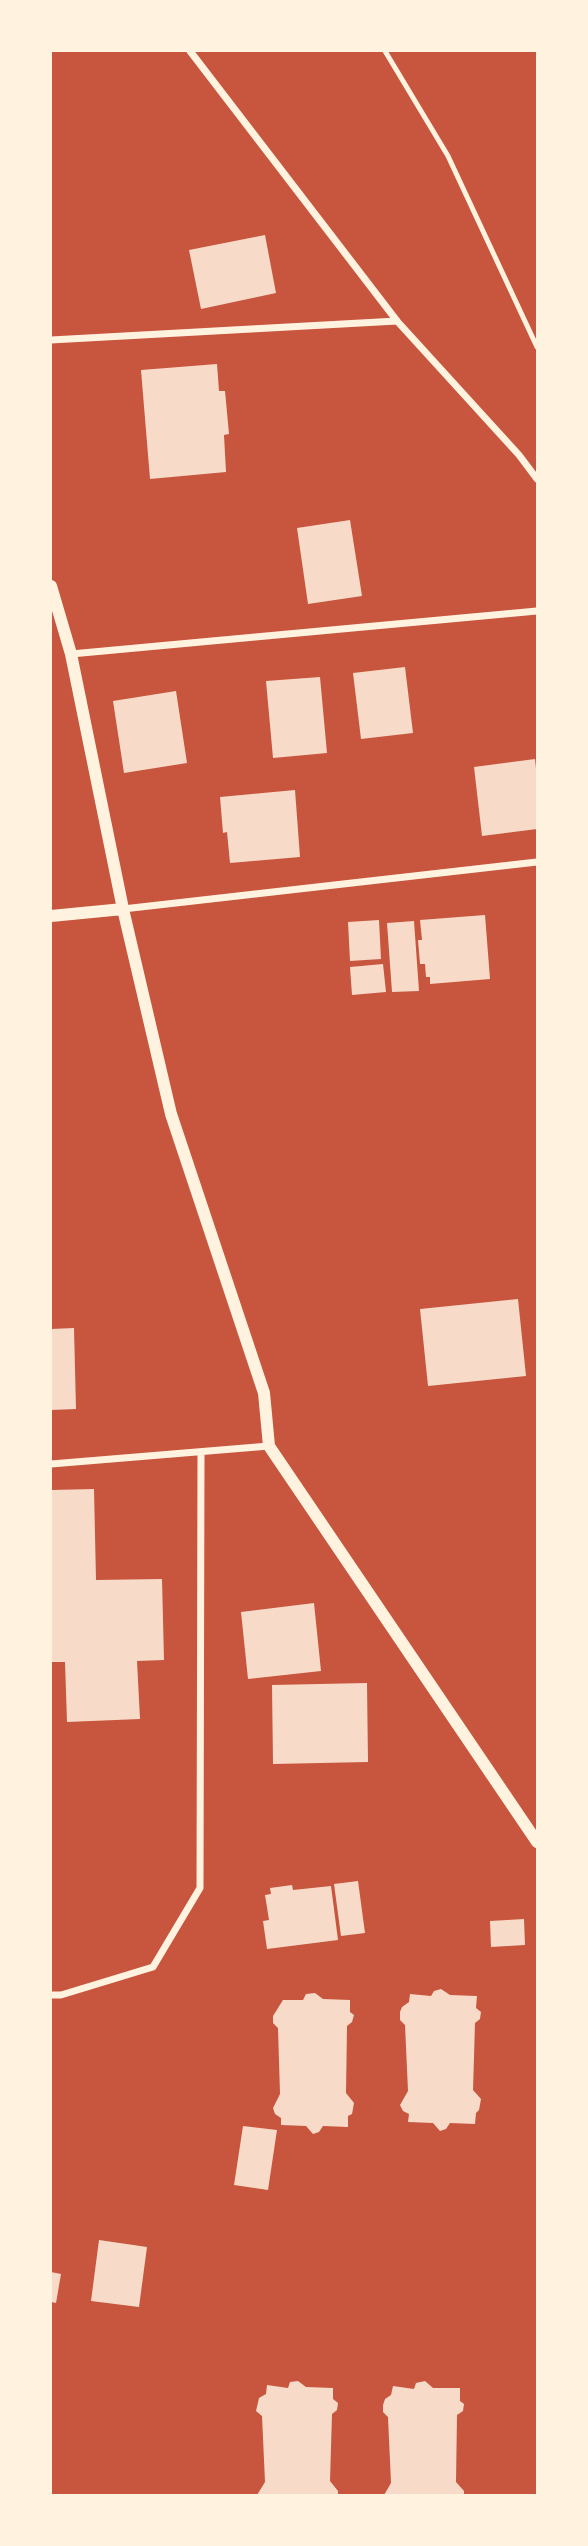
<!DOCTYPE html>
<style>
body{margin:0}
#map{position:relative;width:588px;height:2546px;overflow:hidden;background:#c8553d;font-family:Commissioner,sans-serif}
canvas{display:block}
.frame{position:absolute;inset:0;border:52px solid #fff3e0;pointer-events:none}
</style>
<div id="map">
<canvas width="588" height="2546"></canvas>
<div class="frame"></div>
</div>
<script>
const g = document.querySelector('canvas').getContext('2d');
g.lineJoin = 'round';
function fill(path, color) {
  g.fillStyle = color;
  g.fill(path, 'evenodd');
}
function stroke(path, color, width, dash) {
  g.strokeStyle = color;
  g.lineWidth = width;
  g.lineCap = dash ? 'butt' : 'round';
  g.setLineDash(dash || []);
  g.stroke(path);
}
fill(new Path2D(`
 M265 235 276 293 201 309 189 250Z
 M217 364 219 391H225L229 434 224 435 226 472 150 479 141 370Z
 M350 520 362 596 308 604 297 528Z
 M405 667 413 733 361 739 353 673Z
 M320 677 327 753 273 758 266 681Z
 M176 691 187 763 124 773 113 701Z
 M535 759 537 778V829L482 836 474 767Z
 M295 790 300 857 230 863 227 832 223 833 220 797Z
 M485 915 490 979 430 984V977H426L425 964H420L418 940H422L420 920Z
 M379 920 381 959 350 961 348 922Z
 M414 921 419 991 392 992 387 923Z
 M383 964 386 992 352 995 350 967Z
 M518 1299 526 1376 428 1386 420 1309Z
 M74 1328 76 1409 51 1410V1329Z
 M94 1489 96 1580 162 1579 164 1660 137 1661 140 1719 67 1722 65 1662H51V1490Z
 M314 1603 321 1671 248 1679 241 1612Z
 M367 1683 368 1762 273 1764 272 1685Z
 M358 1881 365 1933 341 1936 334 1884Z
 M292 1885 293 1890 331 1886 338 1940 267 1949 263 1921 269 1920 265 1895 271 1894 270 1888Z
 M524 1919 525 1945 491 1947 490 1921Z
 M441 1989 450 1995 477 1996 476 2008 481 2012 480 2019 475 2023 473 2090 481 2099 479 2110 476 2113 475 2124 450 2123 446 2129 440 2131 433 2123 408 2122 409 2114 403 2111 400 2105 408 2091 405 2025 400 2020V2012L402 2007 409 2002 410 1994 431 1996 434 1991Z
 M315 1993 323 1999 350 2000V2012L354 2015 352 2022 347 2026 346 2093 354 2103 352 2114 348 2116V2127L323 2126 319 2132 313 2134 306 2126 281 2125V2118L275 2114 273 2108 280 2094 278 2028 273 2023V2016L283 2000H303L306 1994Z
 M243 2126 277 2130 268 2190 234 2185Z
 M99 2240 147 2247 139 2307 91 2301Z
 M51 2272 61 2274 56 2303 51 2302Z
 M298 2381 306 2387 333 2388V2399L338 2403 337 2410 332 2414 330 2481 338 2491V2495H257L265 2482 262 2416 256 2411 259 2398 266 2394 267 2385 288 2388 290 2382Z
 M425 2381 433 2388H460V2401L464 2404 463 2411 457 2415 456 2482 464 2491V2495H384L391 2483 388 2417 383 2412V2405L385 2399 391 2395 393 2386 414 2389 416 2383Z`), '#f7dbc8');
stroke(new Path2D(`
 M385 51 448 156 537 347`), '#fff3e0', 5);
stroke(new Path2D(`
 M190 51 397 321 519 455 537 479
 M51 340 397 321
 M71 654 537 611
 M123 909 537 862
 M51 1464 269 1446
 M51 1995H61L153 1967 200 1888 201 1453`), '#fff3e0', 7);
stroke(new Path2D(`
 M51 586 71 654 123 909 171 1114 264 1393 269 1446 537 1842
 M51 916 123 909`), '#fff3e0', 12);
</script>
